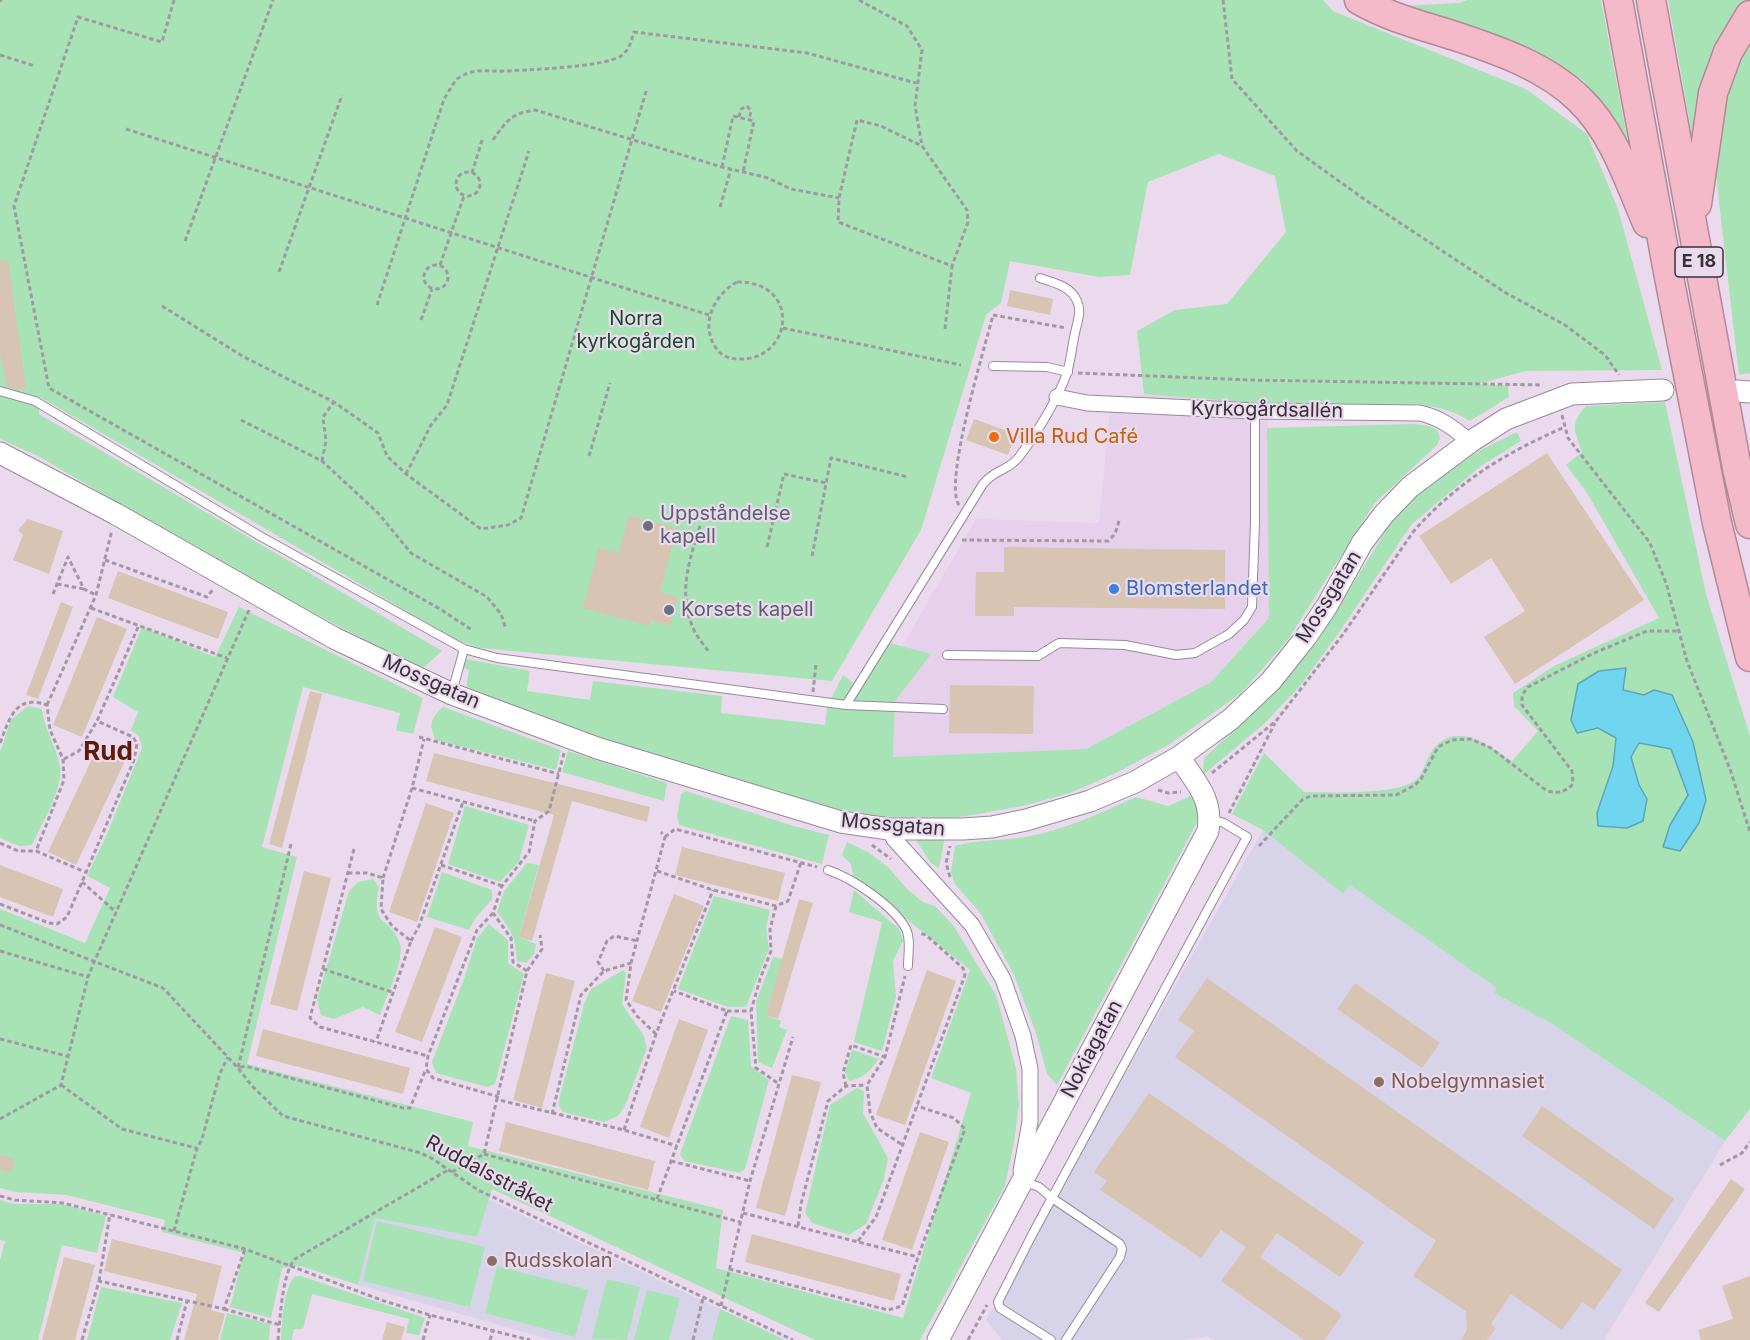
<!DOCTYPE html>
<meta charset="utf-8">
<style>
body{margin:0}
canvas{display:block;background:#ebdaee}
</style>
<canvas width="1750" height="1340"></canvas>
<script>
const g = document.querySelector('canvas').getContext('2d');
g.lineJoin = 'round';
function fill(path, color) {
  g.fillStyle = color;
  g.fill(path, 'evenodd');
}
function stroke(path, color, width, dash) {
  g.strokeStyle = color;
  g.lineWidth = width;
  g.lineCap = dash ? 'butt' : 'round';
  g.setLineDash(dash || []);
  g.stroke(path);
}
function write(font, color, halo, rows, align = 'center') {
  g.font = font + ' Inter,sans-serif';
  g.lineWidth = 4.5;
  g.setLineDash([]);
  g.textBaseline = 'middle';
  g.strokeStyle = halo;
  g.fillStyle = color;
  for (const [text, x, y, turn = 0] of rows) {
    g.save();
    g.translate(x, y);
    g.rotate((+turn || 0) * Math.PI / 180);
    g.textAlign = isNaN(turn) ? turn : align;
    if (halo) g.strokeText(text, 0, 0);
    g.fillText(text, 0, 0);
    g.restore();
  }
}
fill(new Path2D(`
 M1144 394 1268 404 1269 618 1211 682 1086 749 893 757 897 655 976 519 1099 523 1111 399Z`), '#e6d0eb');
fill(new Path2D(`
 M1263 830 1343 894 1350 885 1498 988 1494 993 1551 1023 1725 1141 1604 1340H1215L1207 1336 1184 1340H1002L986 1320Z
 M488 1199 785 1340H552L358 1285 375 1218 477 1237Z`), '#d7d3e9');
fill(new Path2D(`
 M0 0H1323L1333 11 1526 89 1587 134 1618 209 1662 370 1526 371 1478 384 1508 386 1509 397 1470 421C1452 410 1437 407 1417 404H1268L1144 394 1137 331 1175 310 1227 304 1286 232 1275 176 1219 154 1148 182 1130 275 1099 277 1010 261 1001 303 986 315 921 530 832 681 480 648 454 639 40 397 39 414 442 651 421 670 244 576 38 456 0 439Z
 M1467 0H1601L1629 148 1584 81 1521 48 1401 6 1459 3Z
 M1668 0H1747L1728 23 1704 88 1693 141Z
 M1750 40V373L1739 375 1716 176 1725 92 1746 45Z
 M1665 402 1706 594 1750 736V1109L1725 1141 1551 1023 1494 993 1497 988 1350 885 1343 894 1263 830 1232 814 1264 753 1304 792C1329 792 1398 796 1417 779 1424 773 1427 755 1435 747 1459 720 1491 748 1512 761L1538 731 1514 706 1513 693 1554 666 1659 618 1587 493 1566 465 1582 452C1575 431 1569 424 1586 406ZM1625 669 1623 690 1644 695 1706 800 1670 825 1688 795 1672 749 1639 743 1631 757 1639 785 1647 799 1597 813 1613 766 1616 738 1598 728Z
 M1413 424 1430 426 1438 431 1440 438 1437 445 1374 504 1287 641 1241 693 1170 744 1116 773 1070 793 1023 806 954 818 870 817 810 806 554 723 466 689 469 670 460 666 466 659 530 671 527 691 590 700 593 681 722 696 721 713 825 725 827 707 843 675 861 689 890 643 931 654 895 701 893 757 1086 749 1211 682 1269 618 1267 428Z
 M1517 432 1521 441 1481 466 1412 524 1338 634 1300 686 1264 724 1203 775 1204 758 1274 693 1317 642 1392 521 1420 492 1475 453Z
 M239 607 423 698 413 734 396 730 400 713 303 687 262 847 297 857 247 1064 473 1122 468 1146 723 1210 716 1268 903 1318 971 1093 931 1078 970 970 853 876 851 864 842 855 847 842 868 852 888 867 908 890 923 902 935 906 953 925 996 995 1016 1068 1019 1105 1014 1143 1005 1186 920 1340H815L492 1189 477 1237 375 1218 358 1285 301 1266 282 1268 271 1318 230 1307 244 1253 162 1232 165 1220 67 1195 15 1192 0 1188V909L85 943 110 888 87 876 107 834 142 748 139 736 131 730 138 712 113 697 142 627 215 657Z
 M28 706 42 709C44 729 57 747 60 767 63 790 42 823 32 845L19 846 0 838V752L11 720Z
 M443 707 561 750 556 770 436 740C428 725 431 718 443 707Z
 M568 751 667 783 664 801 562 772Z
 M686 791 790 825 829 835 822 864 679 825 677 816 681 794Z
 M1191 796 1201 815 1057 1085 1047 1074 1036 1033 1014 975 981 914 955 884 951 872 955 846C978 839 1002 841 1025 837 1064 830 1101 813 1136 797L1168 806Z
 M465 806 529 825 519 861 500 882 448 864Z
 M917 838 942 839 944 841 940 864 938 868 930 862 916 840Z
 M527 863 539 865 519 937 536 944 534 954 526 963 517 961C515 937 512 931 497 912L504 891Z
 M442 872 492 890V899L474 920 469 930 427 917Z
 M373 879 379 887C370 930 391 915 400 944 405 959 385 1000 380 1015L363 1007 334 1019 321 1015 317 1000 349 891 358 882Z
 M854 890 900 930 903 941 893 961 896 997 882 1051 854 1042 882 922 849 912Z
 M714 896 770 910 766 927 769 949 746 1007H728L678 989Z
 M489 924 508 940V963L524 974 495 1084 487 1087 436 1073 432 1062 464 979 477 938Z
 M773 957 783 959 766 1015 781 1021 779 1027 787 1030 772 1068 758 1062 756 1002Z
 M623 970 626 973 622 1004 643 1034 647 1048 625 1106 618 1116 604 1122 563 1112 558 1104 584 1004 591 989Z
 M731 1016 748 1020 751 1066 769 1080 745 1169 740 1173 684 1161 680 1154Z
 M852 1050 879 1059C870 1071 864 1078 849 1081L845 1072Z
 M857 1088 864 1091 863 1113 888 1158 884 1179 866 1224 849 1235 812 1223 805 1213 830 1105Z
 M0 1200 14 1204H63L106 1216 97 1253 62 1245 38 1340H0V1260L5 1241 0 1240Z
 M377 1221 485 1247 470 1307 363 1281Z
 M497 1266 588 1290 575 1337 485 1313Z
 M295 1276H301L425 1318 419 1335 406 1333 409 1319 312 1294 303 1329H294L292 1340H281C282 1322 283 1289 295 1276Z
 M607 1279 640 1287 627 1340 592 1339Z
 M101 1287 182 1303 170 1340H87Z
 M647 1290 680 1298 669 1340H634Z
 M720 1309 785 1340H712Z
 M227 1313 270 1324 269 1340H220Z`), '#a8e3b6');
const water = new Path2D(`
 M1626 668 1623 690 1644 695 1654 690 1672 695 1693 742 1706 800 1699 823 1680 851 1663 847 1670 825 1688 795 1671 749 1639 743 1631 757 1639 785 1647 799 1643 821 1627 828 1598 826 1597 813 1613 766 1616 738 1598 728 1577 733 1571 720 1578 684 1599 671Z`);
fill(water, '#70d6f0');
stroke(water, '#5fa4b8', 1.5);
fill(new Path2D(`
 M8 260 26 389 18 390 7 387 0 352V261Z
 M1010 290 1053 299 1050 315 1007 306Z
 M974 419 1016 434 1008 455 966 440Z
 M1547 453 1644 600 1515 684 1484 637 1525 611 1491 558 1451 584 1419 536Z
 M629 515 677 528 660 592 678 597 670 626 651 621 649 626 583 608 599 548 619 553Z
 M28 519 63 531 49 574 13 560 23 535 18 530Z
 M1004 547 1225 550V609L1014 607V616H975L976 572H1004Z
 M118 571 228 612 218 639 108 598Z
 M61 602 73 607 38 699 26 695Z
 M97 617 127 629 82 737 53 725Z
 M950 685 1034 686 1033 734 949 733Z
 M310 691 322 694 282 848 269 844Z
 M97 748 125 761 76 865 48 852Z
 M434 753 650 807 647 822 572 801 532 941 519 937 554 815 426 781Z
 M426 803 454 813 417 922 389 912Z
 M682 847 785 873 778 901 675 875Z
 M0 865 63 889 53 917 0 897Z
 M304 871 331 878 297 1011 270 1004Z
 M674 894 704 906 661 1012 632 1001Z
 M799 899 813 903 778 1019 766 1015Z
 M435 927 462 937 422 1042 395 1032Z
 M927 970 956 981 905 1125 876 1115Z
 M546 973 575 981 542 1108 513 1100Z
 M1207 978 1622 1270 1594 1310 1582 1302 1562 1330 1511 1294 1491 1324 1496 1328 1487 1340H1461L1467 1330 1466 1311 1413 1276 1436 1241 1175 1057 1194 1031 1178 1020Z
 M1355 983 1440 1043 1422 1068 1337 1009Z
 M679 1019 708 1030 669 1138 640 1127Z
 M263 1029 410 1068 403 1094 256 1056Z
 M792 1075 821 1082 785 1216 756 1208Z
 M1149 1093 1364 1242 1340 1277 1277 1233 1260 1257 1342 1315 1324 1340H1304L1221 1281 1246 1247 1221 1230 1201 1258 1100 1190 1107 1181 1094 1172Z
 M1542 1106 1674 1199 1654 1229 1522 1136Z
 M506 1122 655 1161 648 1190 499 1151Z
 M920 1132 949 1142 912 1250 882 1240Z
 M0 1155 15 1159 11 1173 0 1170Z
 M1731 1179 1745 1189 1659 1312 1645 1303Z
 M752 1234 901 1274 894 1301 745 1262Z
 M112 1239 222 1266 211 1310 225 1314 218 1340H184L197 1294 104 1271Z
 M64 1257 95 1265 75 1340H42Z
 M1750 1276V1340H1701L1698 1330 1733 1319 1722 1286Z
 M387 1322 405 1327 401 1340H382Z`), '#d8c4b3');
const lane = new Path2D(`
 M993 366 1047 367 1068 372
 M0 391 35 401 260 536 464 649
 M947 655 1038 656 1059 643 1125 645 1176 655 1195 653 1229 634 1244 620 1252 607 1255 522V411
 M452 692 464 649 497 658 846 705 983 484C995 469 1008 471 1019 457 1035 436 1059 397 1067 373 1071 360 1072 346 1075 333 1077 323 1082 311 1077 301 1071 286 1054 283 1040 278
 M846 705 943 709
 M828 870C852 878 894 906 906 929 911 939 908 955 908 966
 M1025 1182 1039 1187 1052 1198 1120 1244 1122 1249 1120 1257 1066 1340
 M1051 1340 1000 1308 998 1302 1033 1233 1247 837 1224 823 1211 819`);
const street = new Path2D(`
 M1057 397 1087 403 1255 411 1420 413C1441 418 1454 428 1470 442
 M889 829 894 839 972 925 1003 979 1023 1036 1030 1069V1122L1021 1171`);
const secondary = new Path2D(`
 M1737 391 1750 392
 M0 453 116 514 334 638 452 694 597 748 841 822 889 829H963L992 827 1026 820 1090 801 1135 782 1179 757 1231 719 1271 681 1306 637 1327 606 1362 543 1384 514 1410 487 1470 442 1506 419 1572 394 1663 390
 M938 1340 1208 831C1213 798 1196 783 1179 757`);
const highway = new Path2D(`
 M1359 0C1390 18 1424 26 1458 37 1500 51 1546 67 1579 99 1613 131 1629 181 1647 223
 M1618 0 1668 272 1717 523 1750 657
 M1651 0 1737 468 1750 524
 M1697 204 1713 93 1728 52 1750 15`);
stroke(lane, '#98899c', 10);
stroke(street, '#98899c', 17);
stroke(secondary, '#98899c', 23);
stroke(highway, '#b28a96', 31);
stroke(new Path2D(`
 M174 0 162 42 78 17 14 206 49 388 440 609 472 630
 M859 0 907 26 922 50 915 106 922 146
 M1223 0 1232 79 1297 151 1364 199 1506 293 1565 325 1605 355 1619 375
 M0 1 2 0
 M0 55 35 66
 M739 117 741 109 747 106 751 111 749 120
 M126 129 709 315
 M493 140C506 121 512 113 535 110L722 167 768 178 791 189 839 198
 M722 167 733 116 754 121 743 172
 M456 184a12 12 0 1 1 24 0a12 12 0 1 1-24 0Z
 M472 173 483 137
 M720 207 731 169
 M185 241 273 0
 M440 265 464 196
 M424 277a12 12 0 1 1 24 0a12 12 0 1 1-24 0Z
 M279 272 342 95
 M737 282C802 281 793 361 739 359 731 359 724 357 718 351 699 327 712 296 737 282Z
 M377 305 444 99C449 92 453 81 460 77 477 67 487 72 505 71 528 70 604 67 621 56 629 50 631 42 634 32L807 53 916 83
 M162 306 244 357 334 402 378 433 387 456 406 474 481 529 508 525 521 518 647 88
 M421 320 432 289
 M783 328 961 365
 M945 329 952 266 838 222 839 198 857 120 881 126 922 146 967 210 968 222 952 266
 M1078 373 1250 380 1543 385
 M1562 415 1568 438 1650 543 1666 583 1687 661 1730 769 1750 832
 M241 420 322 461 378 513 411 553 487 597 501 614 506 629
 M589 456 610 383
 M322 461 326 441 323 417 334 402
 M406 474 431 425 447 405 529 151
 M959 505C943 483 985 347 993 315L1066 328
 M700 526C689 561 678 593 693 628 697 637 704 645 709 652
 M962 540 1108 541 1115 534 1119 521
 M767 547 784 474 826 483
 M812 556 831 458 908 477
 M105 560 207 597 214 588
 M57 584 84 589
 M53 594 68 557 84 589 96 595
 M91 608 227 658
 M813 692 816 664
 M47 705 96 595 112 530
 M419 737 559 774
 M0 743C10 718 15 694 47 705L50 730 63 759 64 780 36 851
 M64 759 79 751 97 721 139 625
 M1212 773 1276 721 1344 633 1413 532C1457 482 1505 453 1565 427
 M412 788 535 821
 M1158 790 1168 793 1181 792
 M1229 813 1275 723
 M665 837 675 829 817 867
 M0 843 18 851H36L85 872
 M291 844 238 1068 245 1066 403 1108H410L426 1069
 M872 845 891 859
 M1259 846 1303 799 1311 796 1396 795 1415 785 1421 779 1438 747 1452 740 1471 739 1491 748 1547 791C1559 794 1565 792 1573 784L1572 771 1522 705V695L1528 687 1594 653 1647 631H1679
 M354 849 310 1018 320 1027 428 1056
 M441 865 502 886
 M657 871 713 890 776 906 788 901 801 862
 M348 873H367L383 878 381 909 392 926 411 941 376 1042
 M950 877 946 863 950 846
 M383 878 412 788 424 739
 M82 882 116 912
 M0 904 49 923 57 924 67 917 134 760 137 744 133 737 97 721
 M776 906 770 929 771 951 760 979 751 1011 756 1068 779 1084
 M493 913 477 930 428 1056 426 1069 433 1078 496 1096 503 1101 624 1130 677 1146
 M0 925 163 988 238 1068 252 1086 283 1116 421 1153 433 1159 478 1190 793 1340
 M411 941 419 926 463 802
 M0 951 88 977
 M323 969 392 992
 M527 971 513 962 511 938 493 913 502 886 529 852 535 821 549 811 564 753
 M604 971 598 962 607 941 614 936 638 941
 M727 1011H751
 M656 1034 637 1016 626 1000 631 963 665 837 661 832
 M0 1039 67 1056
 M61 1085 122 1129 196 1148
 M846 1086 843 1073 851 1045 885 1057
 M552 1114 581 995 604 971 631 963
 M0 1119 61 1085 88 977 95 960 249 610
 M624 1130 656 1034 713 890
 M901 1144 877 1128 870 1112 867 1085 885 1057 905 976
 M484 1154 740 1222
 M671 1161 750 1181
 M1720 1165 1742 1153 1750 1142
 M452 1172 484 1154 527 971 542 949 540 935
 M0 1196 15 1200 63 1203 245 1249 384 1301 430 1315 530 1340
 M657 1199 727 1011 674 991
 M743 1213 918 1257
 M798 1226 801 1204 828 1101 846 1086 866 1085
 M174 1231 197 1148 202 1139 220 1073 228 1057
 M858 1241 876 1217 965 975 963 968 926 935 919 933
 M729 1269 888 1310 902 1306 918 1257 965 1129 954 1118 917 1106
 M99 1281 110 1214
 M721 1306 750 1181 793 1037
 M224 1309 280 1325
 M82 1340 99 1281 224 1309 245 1249
 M177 1340 187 1301
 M278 1340C280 1320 282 1273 295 1259L448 1170
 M423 1340 430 1315
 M490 1340 493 1331
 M693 1340 703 1298
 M968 1340 987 1305`), '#a397a5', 3, [4.5, 3]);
stroke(lane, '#fff', 8);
stroke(street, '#fff', 15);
stroke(secondary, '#fff', 21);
stroke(highway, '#f4bac9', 28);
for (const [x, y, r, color] of [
 [994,437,6,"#e8710a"],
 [648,526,6,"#6b7280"],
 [1114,589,6,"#3f7fe0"],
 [669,610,6,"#6b7280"],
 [1379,1082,6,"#8d6e63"],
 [492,1261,6,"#8d6e63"]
]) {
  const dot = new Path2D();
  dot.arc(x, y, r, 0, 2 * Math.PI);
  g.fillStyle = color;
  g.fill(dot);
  stroke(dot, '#ebdaee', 2);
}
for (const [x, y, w] of [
 [1699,262,48]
]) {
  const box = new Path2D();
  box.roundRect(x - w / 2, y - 15, w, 30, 4.5);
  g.fillStyle = '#ebdaee';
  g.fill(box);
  stroke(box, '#363037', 1.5);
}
write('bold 18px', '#363037', null, [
 ["E 18",1699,262]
]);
write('20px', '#184b2a', '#ebdaee', [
 ["Norra",636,319],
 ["kyrkogården",636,342]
]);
write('20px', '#363037', '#ebdaee', [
 ["Kyrkogårdsallén",1267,410,1],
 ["Mossgatan",1329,597,-58],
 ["Mossgatan",431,682,24],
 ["Mossgatan",893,825,5],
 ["Nokiagatan",1092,1049,-62],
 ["Ruddalsstråket",489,1174,28]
]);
write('20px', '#c56008', '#ebdaee', [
 ["Villa Rud Café",1006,437]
], 'left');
write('20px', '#5b616d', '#ebdaee', [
 ["Uppståndelse",660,514],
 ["kapell",660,537],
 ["Korsets kapell",681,610]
], 'left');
write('20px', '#366cbe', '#ebdaee', [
 ["Blomsterlandet",1126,589]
], 'left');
write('20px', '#785e54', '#ebdaee', [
 ["Nobelgymnasiet",1391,1082],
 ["Rudsskolan",504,1261]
], 'left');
write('bold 26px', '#5e1b0b', '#ebdaee', [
 ["Rud",108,752]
]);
</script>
